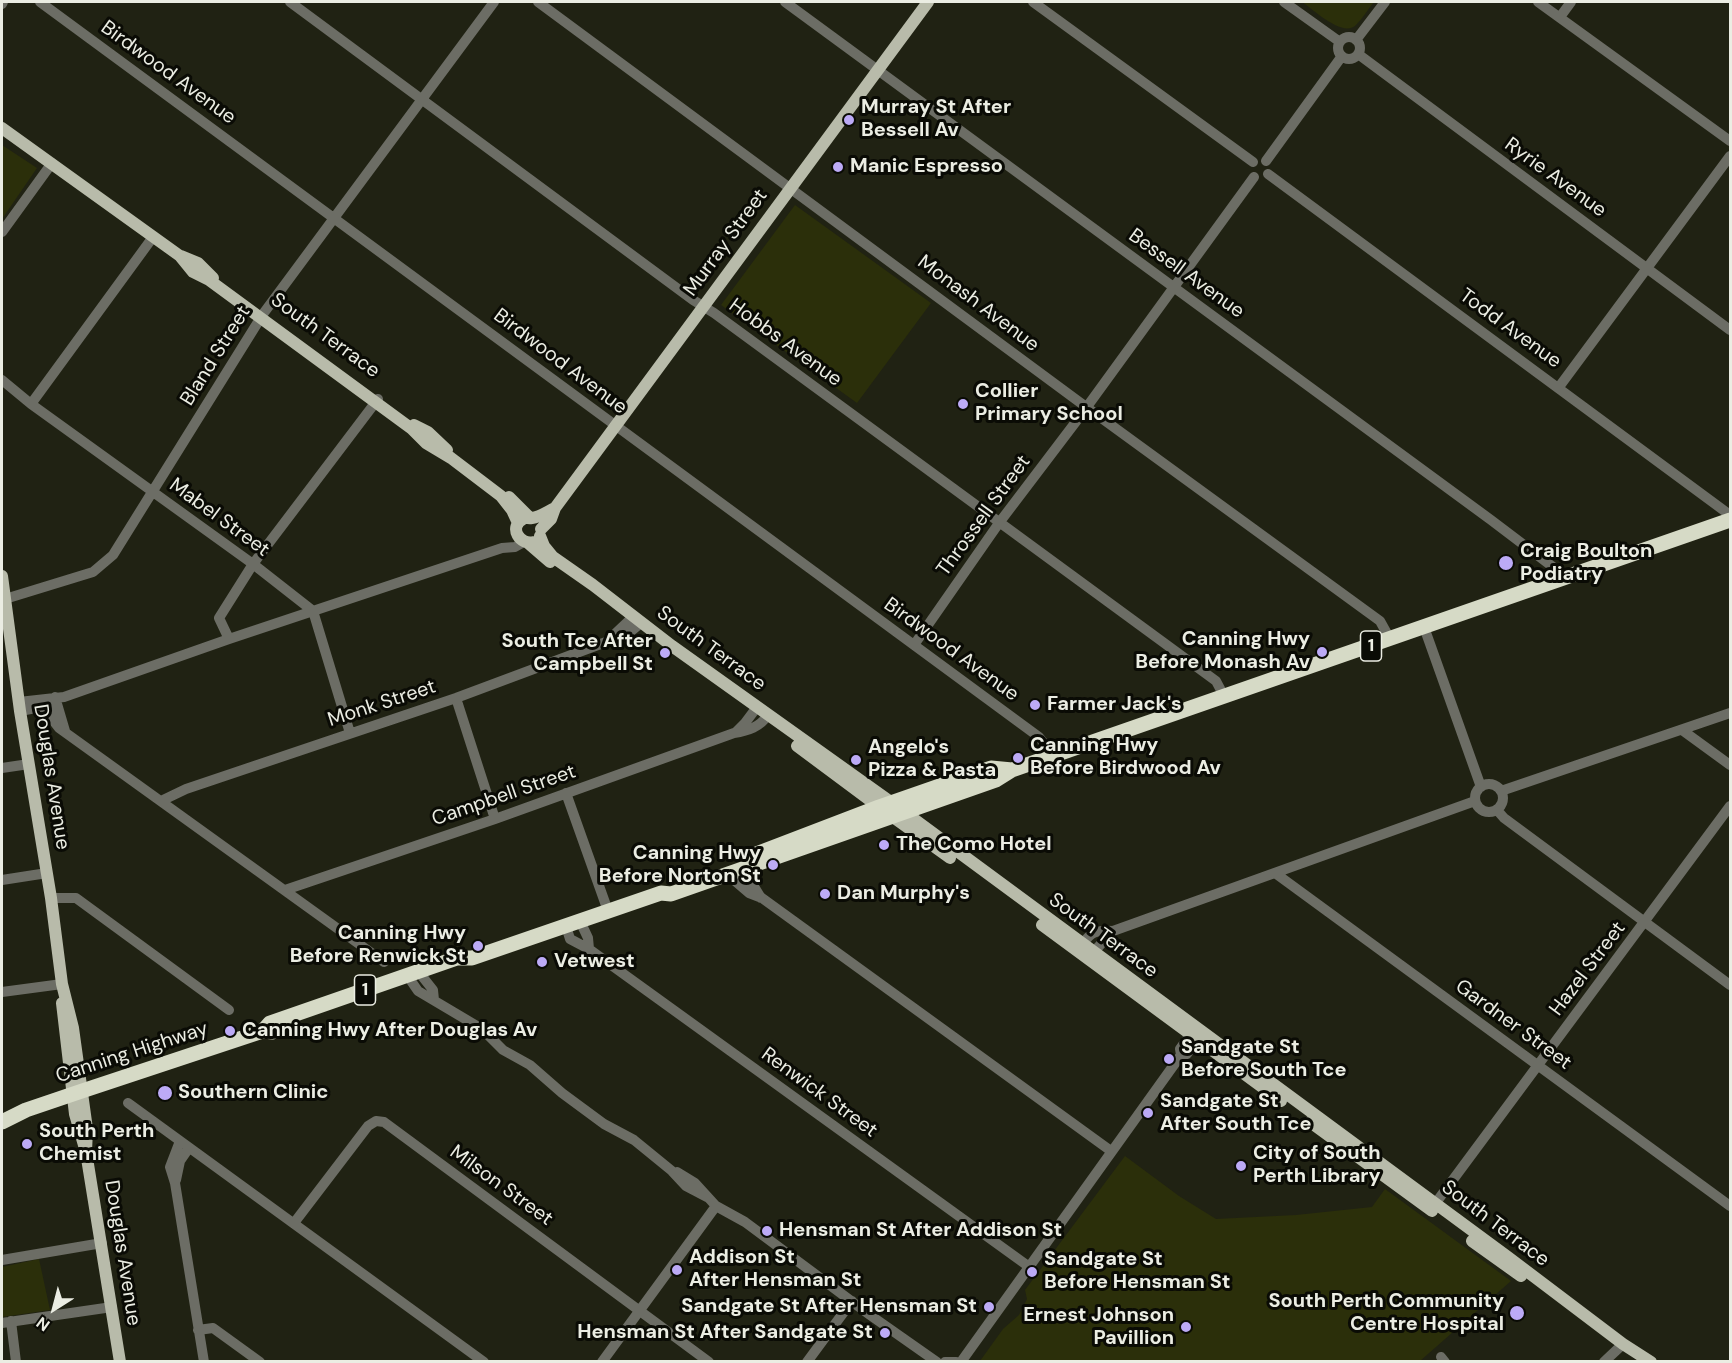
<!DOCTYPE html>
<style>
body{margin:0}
#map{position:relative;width:1732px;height:1363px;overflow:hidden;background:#202213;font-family:"DM Sans",sans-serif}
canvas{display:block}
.frame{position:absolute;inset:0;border:3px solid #ebede3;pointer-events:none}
.north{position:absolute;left:24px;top:1279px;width:60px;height:60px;-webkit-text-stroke:4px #0a0b05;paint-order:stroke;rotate:216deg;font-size:16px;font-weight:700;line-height:24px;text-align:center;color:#ebede3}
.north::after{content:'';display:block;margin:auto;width:21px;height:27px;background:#ebede3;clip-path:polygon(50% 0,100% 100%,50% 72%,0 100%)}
</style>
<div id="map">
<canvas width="1732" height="1363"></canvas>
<div class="frame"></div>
<div class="north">N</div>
</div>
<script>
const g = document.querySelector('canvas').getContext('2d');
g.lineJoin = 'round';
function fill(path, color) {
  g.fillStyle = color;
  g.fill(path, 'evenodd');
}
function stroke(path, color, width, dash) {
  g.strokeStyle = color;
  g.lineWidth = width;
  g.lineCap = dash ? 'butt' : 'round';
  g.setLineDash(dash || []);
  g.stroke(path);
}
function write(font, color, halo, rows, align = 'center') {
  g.font = font + ' "DM Sans",sans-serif';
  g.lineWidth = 6;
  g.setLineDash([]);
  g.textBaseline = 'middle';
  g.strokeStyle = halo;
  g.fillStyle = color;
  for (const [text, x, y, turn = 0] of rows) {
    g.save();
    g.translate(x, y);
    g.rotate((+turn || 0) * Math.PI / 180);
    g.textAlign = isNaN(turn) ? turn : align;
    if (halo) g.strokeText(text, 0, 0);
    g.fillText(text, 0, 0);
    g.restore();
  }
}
fill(new Path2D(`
 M1302 2H1374C1368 9 1363 18 1356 25 1343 38 1314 10 1302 2Z
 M2 145 37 168 2 219Z
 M795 205 931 303 857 403 721 305Z
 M1125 1156 1179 1196 1216 1219 1296 1215 1372 1207 1385 1189 1511 1281 1420 1361H980L1003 1329 1019 1315 1027 1299 1025 1290Z
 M39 1259 50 1310 2 1317V1267Z`), '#2b2f0a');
stroke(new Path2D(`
 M40 2 1039 737 1053 755
 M290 2 693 300 714 313 1216 681 1224 696
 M538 2 1078 401 1380 621 1390 639
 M785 2 1491 520 1553 567 1557 571 1560 580
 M1033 2 1253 162
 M1284 2 1340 42
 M1538 2 1730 141
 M2 4 3 2
 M1560 17 1571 2
 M1338 48a11 11 0 1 1 22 0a11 11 0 1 1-22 0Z
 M1356 40 1385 2
 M1358 54 1730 330
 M1266 161 1342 56
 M1268 174 1730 515
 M2 232 52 163
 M2 380 31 404 253 564 313 611 350 733
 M1559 387 1730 156
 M31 404 153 237
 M5 599 93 572 113 555 263 314 494 2
 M1424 627 1481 787
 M229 639 219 618 253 564 378 399
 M614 639 616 633 633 617
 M914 645 999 523 1081 415 1254 177
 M55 697 65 731
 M456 698 495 819
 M46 699 52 719 59 728 384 962
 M19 702 64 697 229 639 502 548 515 547 524 542
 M20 711 52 705
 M1682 730 1730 765
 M735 733 745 723 757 707
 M2 768 29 764
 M1475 798a14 14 0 1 1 28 0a14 14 0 1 1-28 0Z
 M1501 791 1730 713
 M566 793 608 911
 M161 801 186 789 456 698 614 639 623 638 641 623
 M1497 810 1504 818 1730 985
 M743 869 761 898
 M1275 873 1730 1206
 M728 875 749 893 762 898 1111 1151
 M2 880 47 873
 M285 890 495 819 734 733C748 731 760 727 768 715
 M51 898H76L229 1010
 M580 921 588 938 589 949
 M566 926 570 939 589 949 1028 1266
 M1078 950C1089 934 1093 929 1113 931L1475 801
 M1089 957 1113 931
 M418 971 433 990 434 1000
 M407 975 418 991 482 1029 503 1050 530 1065 562 1093 604 1124 634 1140 672 1171 686 1186 707 1197
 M2 992 62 984
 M1181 1055 1180 1049 1195 1028
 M128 1103 484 1362
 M180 1141 170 1167 175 1183 204 1362
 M677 1172 695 1183 716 1206 745 1222 870 1315 937 1362
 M176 1180 180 1161 189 1148
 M1432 1208 1730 806
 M294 1223 368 1126 376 1121 384 1122 709 1362
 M2 1260 102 1243
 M11 1321 16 1362
 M2 1323 112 1307
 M198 1330 213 1328 260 1362
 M1441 1357 1445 1362
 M602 1362 716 1206
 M807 1362 852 1301
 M945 1362H956
 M961 1362 1181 1055 1187 1054 1201 1034
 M1604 1362 1623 1344`), '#6c6d65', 10);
stroke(new Path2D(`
 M2 128 180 256 193 272 209 280 412 429 426 443 451 458 501 496 512 510 518 523
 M181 256 198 263 213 278
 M414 425 428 432 447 450
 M509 497 530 518
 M541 529 551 519 555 508 928 2
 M540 536 544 546 553 557 593 585 672 646 892 803 1508 1257 1623 1344 1651 1362
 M534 542C520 546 508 527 523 519 529 516 525 519 532 518 540 517 548 511 555 508
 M528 543 550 562
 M2 576 20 711 51 898 62 984 73 1028 87 1129 86 1152
 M797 746 879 807 950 858
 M1042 925 1281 1101
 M62 1003 75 1114 86 1152 120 1362
 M1310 1122 1432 1211
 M1472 1241 1521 1276`), '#b8bbaa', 12);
stroke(new Path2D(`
 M751 856 879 807 991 768 1012 770
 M263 1031 270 1023 457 958H472L661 893 671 894 996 780 1012 770 1730 520
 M2 1122 26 1110 82 1091 263 1031 273 1032`), '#d6dac6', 15);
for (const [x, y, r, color] of [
 [849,120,6,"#bcaaf6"],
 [838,167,6,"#bcaaf6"],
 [963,404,6,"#bcaaf6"],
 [1506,563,8,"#bcaaf6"],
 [1322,652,6,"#bcaaf6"],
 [665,653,6,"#bcaaf6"],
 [1035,705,6,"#bcaaf6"],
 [1018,758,6,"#bcaaf6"],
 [856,760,6,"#bcaaf6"],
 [884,845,6,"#bcaaf6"],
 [773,865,6,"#bcaaf6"],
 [825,894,6,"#bcaaf6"],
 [478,946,6,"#bcaaf6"],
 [542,962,6,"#bcaaf6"],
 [230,1031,6,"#bcaaf6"],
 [1169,1059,6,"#bcaaf6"],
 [165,1093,8,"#bcaaf6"],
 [1148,1113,6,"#bcaaf6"],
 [27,1144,6,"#bcaaf6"],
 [1241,1166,6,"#bcaaf6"],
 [767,1231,6,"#bcaaf6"],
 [677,1270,6,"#bcaaf6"],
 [1032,1272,6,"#bcaaf6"],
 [989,1307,6,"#bcaaf6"],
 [1517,1313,8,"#bcaaf6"],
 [1186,1327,6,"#bcaaf6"],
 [885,1333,6,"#bcaaf6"]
]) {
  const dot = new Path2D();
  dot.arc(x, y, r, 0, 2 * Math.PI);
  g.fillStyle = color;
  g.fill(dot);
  stroke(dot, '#0a0b05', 2);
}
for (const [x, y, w] of [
 [1371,646,21],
 [365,990,21]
]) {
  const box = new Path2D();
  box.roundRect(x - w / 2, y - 15, w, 30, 4.5);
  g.fillStyle = '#0a0b05';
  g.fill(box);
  stroke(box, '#ebede3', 1.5);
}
write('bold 18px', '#ebede3', null, [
 ["1",1371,646],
 ["1",365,990]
]);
write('20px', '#ebede3', '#0a0b05', [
 ["Birdwood Avenue",168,73,36],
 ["Ryrie Avenue",1555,178,36],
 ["Murray Street",726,243,-54],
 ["Bessell Avenue",1186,274,36],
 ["Monash Avenue",978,304,37],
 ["Todd Avenue",1510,329,36],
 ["South Terrace",325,336,36],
 ["Hobbs Avenue",785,343,36],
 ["Bland Street",216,356,-58],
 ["Birdwood Avenue",560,362,37],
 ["Throssell Street",984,516,-54],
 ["Mabel Street",219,518,36],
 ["South Terrace",711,649,36],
 ["Birdwood Avenue",951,650,36],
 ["Monk Street",382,704,-18],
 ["Douglas Avenue",51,777,81],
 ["Campbell Street",504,796,-19],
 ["South Terrace",1103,936,36],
 ["Hazel Street",1588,969,-53],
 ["Gardner Street",1513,1025,36],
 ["Canning Highway",132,1053,-18],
 ["Renwick Street",819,1093,36],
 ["Milson Street",501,1186,36],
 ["South Terrace",1495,1224,37],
 ["Douglas Avenue",122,1253,81]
]);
write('bold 20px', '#ebede3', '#0a0b05', [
 ["Murray St After",861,108],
 ["Bessell Av",861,131],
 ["Manic Espresso",850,167],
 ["Collier",975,392],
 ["Primary School",975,415],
 ["Craig Boulton",1520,552],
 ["Podiatry",1520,575],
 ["Canning Hwy",1310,640,"right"],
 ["Before Monash Av",1310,663,"right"],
 ["South Tce After",653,642,"right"],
 ["Campbell St",653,665,"right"],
 ["Farmer Jack's",1047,705],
 ["Canning Hwy",1030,746],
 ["Before Birdwood Av",1030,769],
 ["Angelo's",868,748],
 ["Pizza & Pasta",868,771],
 ["The Como Hotel",896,845],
 ["Canning Hwy",761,854,"right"],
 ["Before Norton St",761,877,"right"],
 ["Dan Murphy's",837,894],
 ["Canning Hwy",466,934,"right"],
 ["Before Renwick St",466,957,"right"],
 ["Vetwest",554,962],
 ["Canning Hwy After Douglas Av",242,1031],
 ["Sandgate St",1181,1048],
 ["Before South Tce",1181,1071],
 ["Southern Clinic",178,1093],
 ["Sandgate St",1160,1102],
 ["After South Tce",1160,1125],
 ["South Perth",39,1132],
 ["Chemist",39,1155],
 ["City of South",1253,1154],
 ["Perth Library",1253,1177],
 ["Hensman St After Addison St",779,1231],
 ["Addison St",689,1258],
 ["After Hensman St",689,1281],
 ["Sandgate St",1044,1260],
 ["Before Hensman St",1044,1283],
 ["South Perth Community",1504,1302,"right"],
 ["Centre Hospital",1504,1325,"right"],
 ["Sandgate St After Hensman St",977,1307,"right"],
 ["Ernest Johnson",1174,1316,"right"],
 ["Pavillion",1174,1339,"right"],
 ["Hensman St After Sandgate St",873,1333,"right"]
], 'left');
</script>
